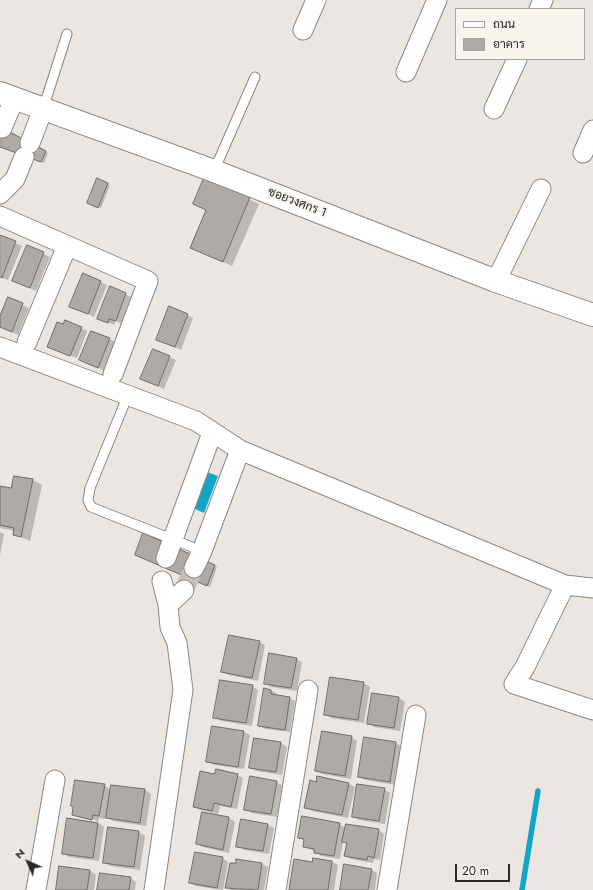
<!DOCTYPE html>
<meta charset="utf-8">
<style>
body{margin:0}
#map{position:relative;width:593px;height:890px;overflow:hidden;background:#ebe6e1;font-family:Jost,Sarabun,sans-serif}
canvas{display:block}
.legend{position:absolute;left:455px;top:8px;width:130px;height:52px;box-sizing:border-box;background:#f8f4ee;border:1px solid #a6a39e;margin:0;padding:5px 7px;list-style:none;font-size:12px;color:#2a2927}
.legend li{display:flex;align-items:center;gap:8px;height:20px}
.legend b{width:20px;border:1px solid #a6a39e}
.north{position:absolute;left:8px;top:842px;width:40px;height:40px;-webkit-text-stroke:3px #f8f4ee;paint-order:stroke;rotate:315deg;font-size:11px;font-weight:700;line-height:16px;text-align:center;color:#2a2927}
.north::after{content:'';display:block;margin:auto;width:14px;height:18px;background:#2a2927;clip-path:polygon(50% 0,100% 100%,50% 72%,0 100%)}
.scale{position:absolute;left:455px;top:864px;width:55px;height:18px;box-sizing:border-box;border:2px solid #2a2927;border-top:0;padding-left:5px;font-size:12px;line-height:14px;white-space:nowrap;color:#2a2927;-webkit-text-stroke:3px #f8f4ee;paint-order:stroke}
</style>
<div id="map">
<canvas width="593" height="890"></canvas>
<ul class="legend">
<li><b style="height:5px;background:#fff"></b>ถนน</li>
<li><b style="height:11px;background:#aeaaa5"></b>อาคาร</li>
</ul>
<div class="north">N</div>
<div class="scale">20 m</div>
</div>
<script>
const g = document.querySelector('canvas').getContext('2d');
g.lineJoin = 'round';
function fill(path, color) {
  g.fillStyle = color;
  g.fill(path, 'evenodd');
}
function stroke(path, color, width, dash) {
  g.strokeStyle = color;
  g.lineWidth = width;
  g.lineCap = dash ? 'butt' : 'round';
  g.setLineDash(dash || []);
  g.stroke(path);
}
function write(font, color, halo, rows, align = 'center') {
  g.font = font + ' Jost,Sarabun,sans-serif';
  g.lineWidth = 4;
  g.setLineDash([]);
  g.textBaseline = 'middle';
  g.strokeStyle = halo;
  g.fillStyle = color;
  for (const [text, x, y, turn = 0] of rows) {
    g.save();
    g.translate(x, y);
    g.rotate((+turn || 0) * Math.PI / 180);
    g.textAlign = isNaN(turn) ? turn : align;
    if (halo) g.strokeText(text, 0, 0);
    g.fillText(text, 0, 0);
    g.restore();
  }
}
fill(new Path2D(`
 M207 472 218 476 204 513 193 508Z`), '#10a6c7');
fill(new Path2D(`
 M0 128 48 153 44 163 0 147Z
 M97 179 110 185 101 208 91 204Z
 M204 179 259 204 232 266 191 247 207 210Z
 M0 236 22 246 8 280 0 277Z
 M28 246 50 257 36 291 20 284Z
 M84 274 107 285 94 317 71 306Z
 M110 288 132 297 122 324 115 321 114 325 99 318Z
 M8 298 29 308 18 335 0 327V318Z
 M187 315 193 318 181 350 157 339Z
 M81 328 87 331 77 358 55 350Z
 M109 339 115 342 104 370 81 360Z
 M153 350 176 360 164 389 148 382Z
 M15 477 33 480 42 485 30 541 14 534 15 531 0 528V487L12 489Z
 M0 532 4 534 0 555Z
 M139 556 214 566 217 567 210 587Z
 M259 642 265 645 258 681 229 675 222 672Z
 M296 659 302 662 297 691 271 687 265 683Z
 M364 683 370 687 364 723 331 718 325 714Z
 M252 686 258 690 252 726 221 721 214 717Z
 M265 689 271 690 277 694V696L289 698 295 701 290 732 265 729 259 725Z
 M373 694 399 698 405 702 400 731 374 727 368 723Z
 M244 732 250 735 244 769 214 765 207 761Z
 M351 737 357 741 351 779 322 774 316 771Z
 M365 738 396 743 402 747 396 785 365 780 359 777Z
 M255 739 281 743 287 747 282 775 256 771 250 767Z
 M215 775H237L243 778 237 809 220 806 218 814 200 810 194 806Z
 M276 782 282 785 277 817 251 813 245 809Z
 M349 784 355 787 348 818 312 811 306 807Z
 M104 785 111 790H145L151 794 146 826 113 821 106 817 105 819 99 818 98 822 88 816 87 818 92 821 73 814Z
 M384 789 390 793 385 824 359 820 353 816Z
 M203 813 229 818 235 822 229 853 203 847 197 844Z
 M98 823 104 827 99 861 69 857 63 853Z
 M339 824 346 828 378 830 384 834 380 860 374 859 373 863 351 859 345 856 347 844 343 842 340 859 321 856 315 851 304 847 305 841 299 838Z
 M268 825 274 828 269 854 244 850 238 846Z
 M109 828 139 832 145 836 140 870 110 866 104 862Z
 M222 858 228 862 223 890 196 886 190 883Z
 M314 859 332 862 338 865 334 890H291L313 863Z
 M237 860 262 864 268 867 264 890H231L226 887Z
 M371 870 377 873 375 890H341Z
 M90 871 96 875 94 890H57Z
 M130 878 136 882 135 890H98Z`), '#0003');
stroke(new Path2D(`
 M522 890 538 791`), '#10a6c7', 5.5);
const building = new Path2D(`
 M0 127 46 151 41 162 0 147Z
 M97 178 108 183 98 208 87 203Z
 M204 178 250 197 223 262 190 248 206 210 193 204Z
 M0 235 16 241 2 278 0 277Z
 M27 245 44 252 30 288 12 281Z
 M83 273 101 281 88 314 69 307Z
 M110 286 126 293 116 321 109 319 108 323 97 319Z
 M8 297 23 303 12 332 0 327V316Z
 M169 306 188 314 175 347 156 340Z
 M65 320 82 327 70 356 47 347 57 322 63 324Z
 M91 331 110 338 98 368 79 360Z
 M153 349 170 356 158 386 140 379Z
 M14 476 33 479 21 537 13 535 14 528 0 525V486L11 488Z
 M143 533 215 565 207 586 135 555Z
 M229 635 260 641 252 678 221 672Z
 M269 653 297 658 291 688 264 684Z
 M330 677 364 682 358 720 324 715Z
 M220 680 253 685 246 723 213 718Z
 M264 688 271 690V694L290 697 285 730 258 726Z
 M372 693 399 697 394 728 367 724Z
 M212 726 244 731 238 767 206 762Z
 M322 731 352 736 345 776 315 771Z
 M364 737 396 742 390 782 358 777Z
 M254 738 281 742 276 772 249 768Z
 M216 769 238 774 231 807 214 803 212 811 193 807 200 771 214 774Z
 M250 776 277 781 271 814 244 810Z
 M317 776 349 783 342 815 304 808 310 780 316 782Z
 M75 780 105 784 99 816 93 815 92 820 72 815 73 807 71 806Z
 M357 784 385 788 379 821 352 817Z
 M111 785 145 789 140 823 106 818Z
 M202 812 229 817 223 850 196 844Z
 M302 816 340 823 334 856 314 853V849L303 847 304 839 298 838Z
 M67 818 98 823 93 858 62 854Z
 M241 819 268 824 263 851 236 847Z
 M346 824 379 829 374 858 368 856 367 860 344 856 347 843 342 842Z
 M108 827 139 831 134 867 103 863Z
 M195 852 223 857 217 888 189 883Z
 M313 858 332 861 328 890H289L294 859 312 862Z
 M236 859 262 863 258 890 225 888 230 863H236Z
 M344 864 372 869 368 890H340Z
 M59 866 90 870 87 890H56Z
 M100 873 131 877 129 890H97Z`);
fill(building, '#aeaaa5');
stroke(building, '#706c67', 1);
stroke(new Path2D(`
 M184 590 194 568`), '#c4c0bc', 19, [19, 10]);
const service = new Path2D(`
 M43 109 67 34
 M214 171 255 77
 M128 395 90 488 88 500 91 507 202 551`);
const minor = new Path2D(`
 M539 9 543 0
 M303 30 316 0
 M406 72 437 0
 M494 109 517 59
 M2 128 14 99
 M30 143 43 109
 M583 153 593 130
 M0 194 15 179 24 157
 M0 216 148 281 113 374
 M496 281 541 189
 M27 342 67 246
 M0 347 196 421 240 450 565 585 593 588
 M166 558 212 433
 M194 568 202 551 240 450
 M162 581 168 605 184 590
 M565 585 525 667 514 684 593 710
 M36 890 55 780
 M154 890 183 690 177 643 170 627 168 605
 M276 890 308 690
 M387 890 416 715`);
const tertiary = new Path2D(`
 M0 93 214 171 496 281 593 315`);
stroke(service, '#8c8883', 11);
stroke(minor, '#8c8883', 21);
stroke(tertiary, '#8c8883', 24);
stroke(service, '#fff', 9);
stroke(minor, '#fff', 19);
stroke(tertiary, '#fff', 22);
write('12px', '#2a2927', '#f8f4ee', [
 ["ซอยวงศกร 1",297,203,21]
]);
</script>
